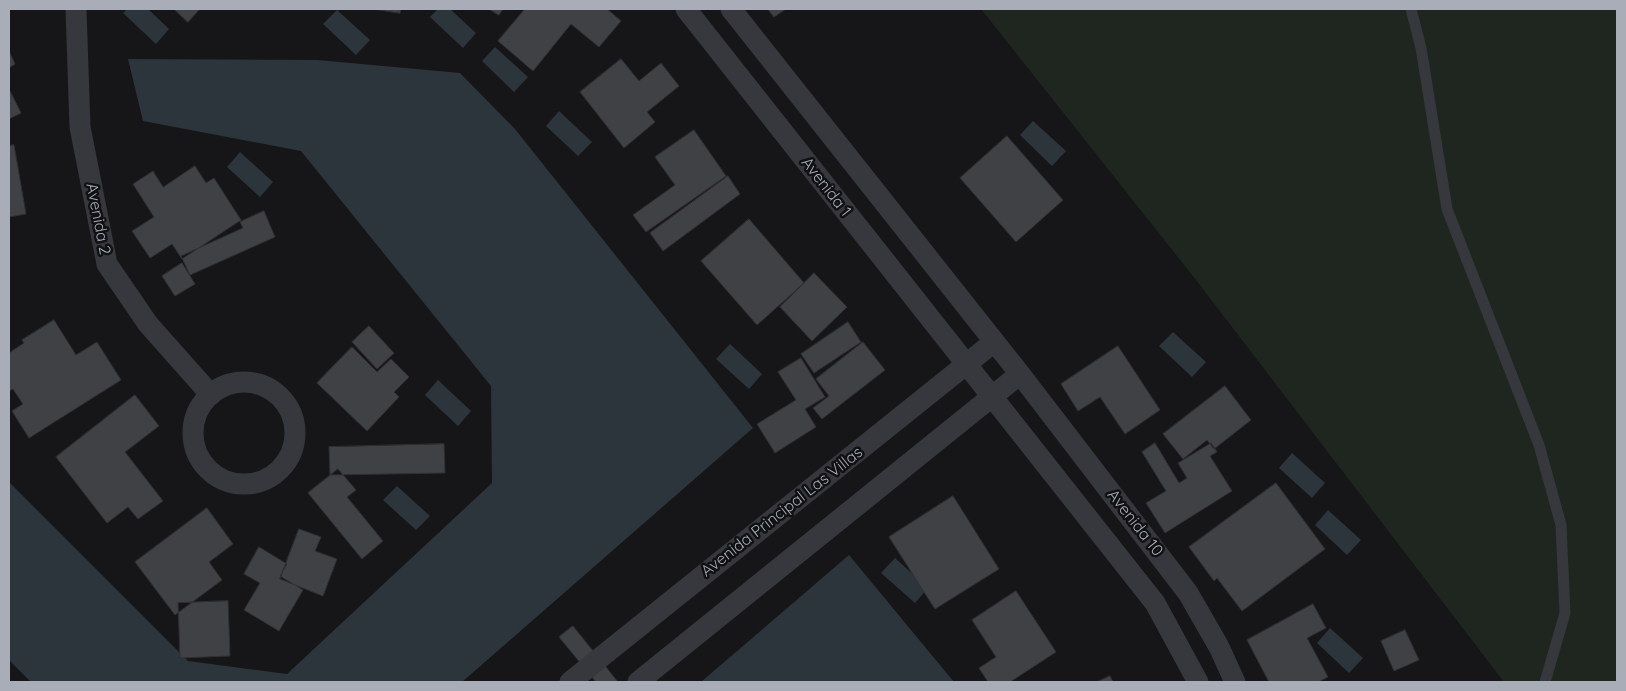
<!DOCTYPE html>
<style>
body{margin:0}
#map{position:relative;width:1626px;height:691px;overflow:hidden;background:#161618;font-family:Quicksand,sans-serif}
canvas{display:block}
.frame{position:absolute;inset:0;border:10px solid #a8adb8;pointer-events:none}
</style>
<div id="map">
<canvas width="1626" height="691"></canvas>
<div class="frame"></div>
</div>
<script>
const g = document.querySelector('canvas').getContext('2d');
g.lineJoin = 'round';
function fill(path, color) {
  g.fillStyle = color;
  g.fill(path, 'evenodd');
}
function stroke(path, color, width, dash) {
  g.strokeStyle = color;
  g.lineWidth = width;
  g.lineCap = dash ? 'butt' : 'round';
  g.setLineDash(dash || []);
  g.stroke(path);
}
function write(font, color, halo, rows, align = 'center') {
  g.font = font + ' Quicksand,sans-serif';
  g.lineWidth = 5;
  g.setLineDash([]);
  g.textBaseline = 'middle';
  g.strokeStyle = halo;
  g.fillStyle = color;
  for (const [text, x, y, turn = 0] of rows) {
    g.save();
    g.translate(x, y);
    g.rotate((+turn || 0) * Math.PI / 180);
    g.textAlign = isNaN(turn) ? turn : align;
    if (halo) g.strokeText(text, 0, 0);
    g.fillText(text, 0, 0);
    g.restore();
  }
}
fill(new Path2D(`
 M981 9H1617V682H1504L1196 280Z`), '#1e261f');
fill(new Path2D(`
 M127 9H148L169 29 156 44 123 13Z
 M438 9H450L476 33 463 48 430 17Z
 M337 10 370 40 356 55 323 24Z
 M495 47 528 77 514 92 482 61Z
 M128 59 317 60 460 73 515 129 753 428 462 682H31L9 660V482L188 661 287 674 492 483 491 386 301 151 143 121Z
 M559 111 592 142 578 156 546 126Z
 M1033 121 1066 151 1052 166 1020 135Z
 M240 152 273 182 260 197 227 167Z
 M1173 332 1206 362 1192 377 1159 346Z
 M730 344 762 374 749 389 716 359Z
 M438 380 471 411 458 426 425 395Z
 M1292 453 1325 483 1312 498 1279 468Z
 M397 486 430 516 416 530 383 500Z
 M1328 510 1361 540 1347 555 1315 525Z
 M849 555 954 682H701Z
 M895 558 928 588 915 603 881 573Z
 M1330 628 1363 658 1349 673 1317 643Z`), '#2c353c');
const building = new Path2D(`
 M174 9H200L188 22Z
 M373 9H401L400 13Z
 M489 9H503L499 15Z
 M525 9H607L621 21 599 47 571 24 533 71 498 41Z
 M768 9H786L774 17Z
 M9 51 15 64 9 68Z
 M621 59 639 81 661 63 679 86 647 112 655 122 624 148 580 92Z
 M9 89 21 113 9 119Z
 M694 130 726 176 646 232 633 215 675 185 655 157Z
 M1007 136 1063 200 1016 242 960 178Z
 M14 145 26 214 9 217V146Z
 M195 166 206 183 214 178 241 220 182 259 172 244 150 258 132 231 154 217 133 184 153 171 163 187Z
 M728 176 740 194 663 251 650 233Z
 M264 211 275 237 190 275 181 256 243 228 240 222Z
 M749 219 804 283 757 325 701 261Z
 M182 263 195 284 175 296 162 276Z
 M814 273 847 307 812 341 780 307Z
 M54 320 76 355 97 342 121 380 29 438 12 411 23 404 13 389 9 391V353L24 343 22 340Z
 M848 322 861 342 814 373 801 354Z
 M369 326 394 353 377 369 352 342Z
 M863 342 885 370 822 419 813 408 829 396 816 379Z
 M1118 346 1160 410 1125 434 1100 397 1078 411 1061 384Z
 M352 347 377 372 391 359 409 377 394 392 399 397 367 431 317 383Z
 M801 358 825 397 805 409 816 427 775 453 757 424 796 400 778 372Z
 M1225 386 1251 420 1214 449 1207 440 1183 459 1163 434Z
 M135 395 159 426 125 452 163 501 138 519 128 507 107 523 56 457Z
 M1155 443 1179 483 1187 478 1178 463 1211 443 1217 452 1210 456 1232 491 1165 533 1146 503 1166 491 1142 452Z
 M444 444 445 473 330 475 329 447Z
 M338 469 356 490 347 497 383 541 362 559 308 493Z
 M1276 483 1325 549 1242 611 1217 578 1214 581 1189 547Z
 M953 496 999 569 935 609 889 537Z
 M207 508 233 544 209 562 222 580 175 615 135 562Z
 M299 529 321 537 315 551 337 559 323 596 280 579Z
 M259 547 287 564 280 576 303 590 279 631 244 610 260 583 244 574Z
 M1016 591 1056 652 1010 682H988L979 668 996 657 972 620Z
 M228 601 230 656 180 658 178 603Z
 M1313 604 1326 628 1307 638 1328 677 1318 682H1269L1247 640Z
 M573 626 618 682H596L559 637Z
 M1405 630 1419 660 1394 671 1381 641Z
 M1110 676 1113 682H1097Z`);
fill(building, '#404145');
stroke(building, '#303034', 1);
stroke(new Path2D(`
 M1411 9 1421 48 1447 209 1539 445 1561 525 1565 613 1545 682`), '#37383d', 11);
stroke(new Path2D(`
 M76 9 80 127 107 264 148 324 211 395
 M686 9 1155 603 1198 682
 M731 9 1020 374 1188 593 1219 647 1235 682
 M193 433a51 51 0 1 1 102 0a51 51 0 1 1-102 0Z
 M570 682 994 342
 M638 682 1020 374`), '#37383d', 21);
write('16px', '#a8adb8', '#111113', [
 ["Avenida 1",826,187,52],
 ["Avenida 2",98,219,79],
 ["Avenida Principal Las Villas",782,512,-38],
 ["Avenida 10",1135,523,52]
]);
</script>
